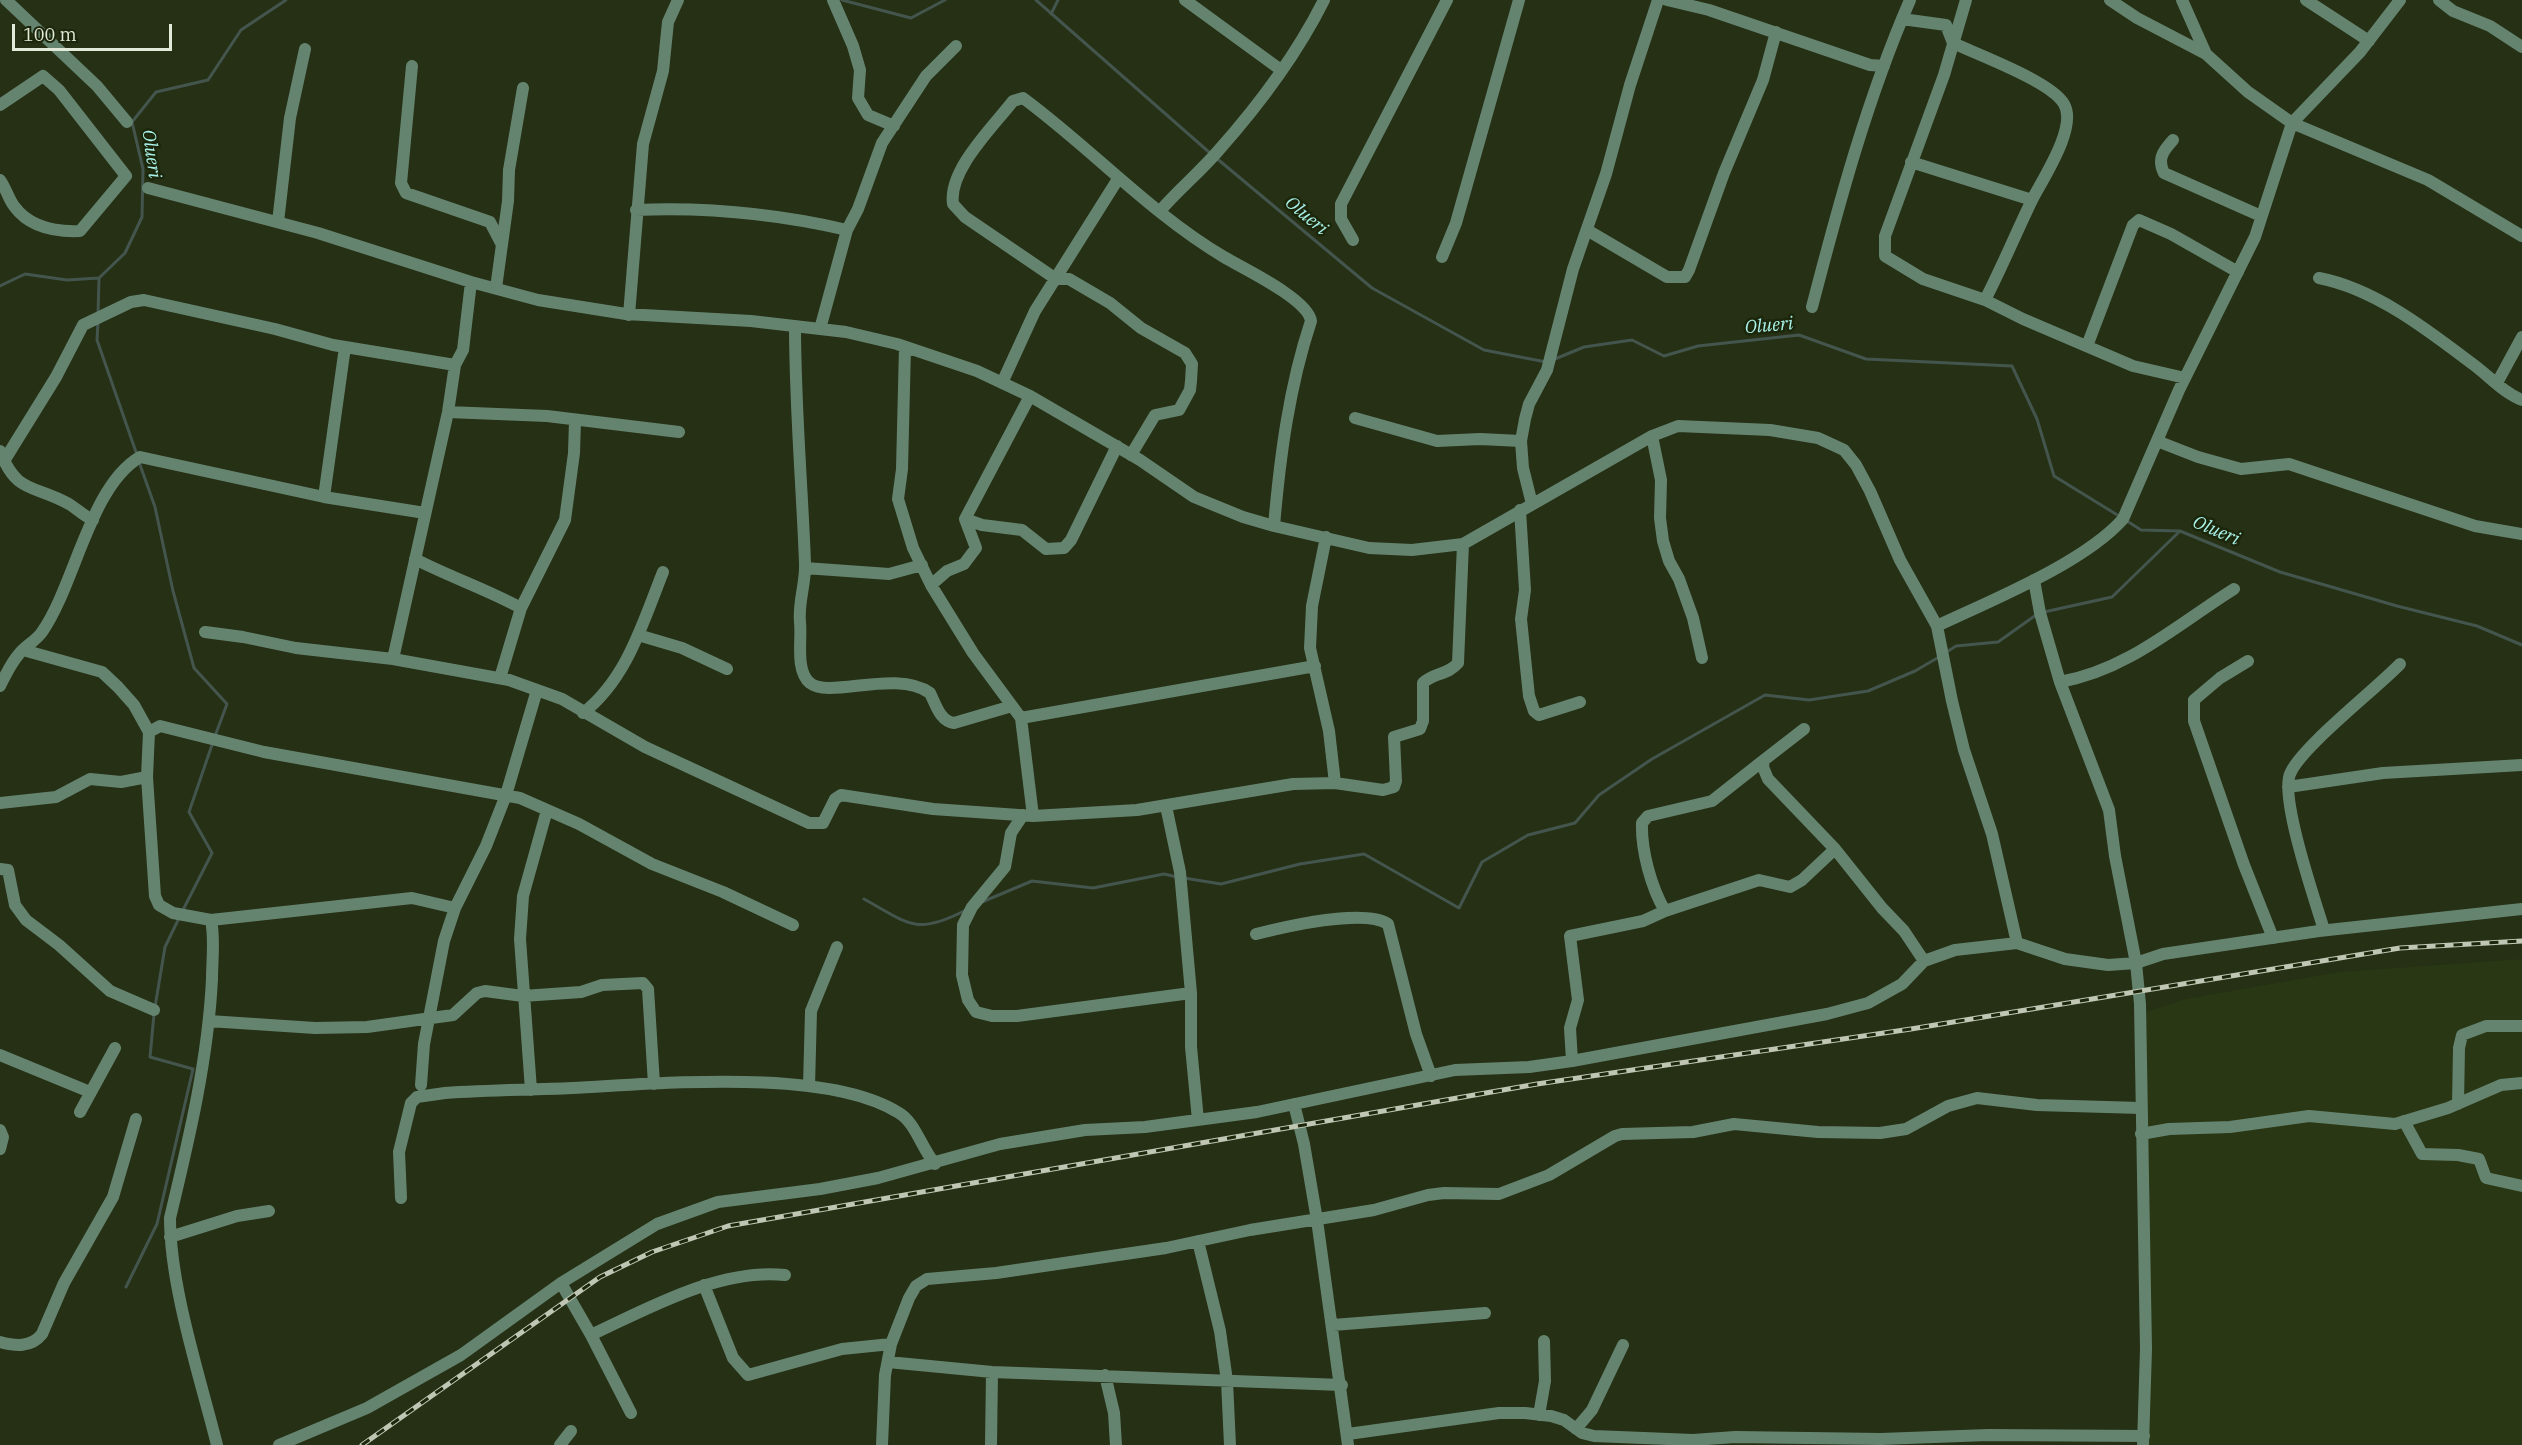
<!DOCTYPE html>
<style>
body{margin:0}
#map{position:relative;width:2522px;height:1445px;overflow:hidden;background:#253014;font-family:"IBM Plex Serif",serif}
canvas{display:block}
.scale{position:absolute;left:12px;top:24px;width:160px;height:27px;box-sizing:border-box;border:3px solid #e2ead9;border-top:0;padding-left:8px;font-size:18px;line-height:21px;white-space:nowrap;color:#e2ead9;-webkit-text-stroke:4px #1b260b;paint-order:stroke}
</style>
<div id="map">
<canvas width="2522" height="1445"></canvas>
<div class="scale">100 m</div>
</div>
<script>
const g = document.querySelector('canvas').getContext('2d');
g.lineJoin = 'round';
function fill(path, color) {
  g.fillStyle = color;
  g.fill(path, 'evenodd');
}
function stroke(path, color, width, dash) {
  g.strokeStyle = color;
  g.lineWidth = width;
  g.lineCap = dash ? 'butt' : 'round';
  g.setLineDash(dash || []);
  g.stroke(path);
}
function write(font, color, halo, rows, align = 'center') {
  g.font = font + ' "IBM Plex Serif",serif';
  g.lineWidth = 5;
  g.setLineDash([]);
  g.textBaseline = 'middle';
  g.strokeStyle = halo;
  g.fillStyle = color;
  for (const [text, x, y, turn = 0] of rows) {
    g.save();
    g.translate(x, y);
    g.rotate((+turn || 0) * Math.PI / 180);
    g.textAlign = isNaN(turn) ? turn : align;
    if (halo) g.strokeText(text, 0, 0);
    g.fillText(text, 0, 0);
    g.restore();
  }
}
fill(new Path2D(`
 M2522 959V1445H2146L2143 1013 2186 999 2339 972Z`), '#293714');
stroke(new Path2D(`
 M842 0 911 18 945 0
 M1036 0 1210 153
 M1051 14 1058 0
 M1215 157 1372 288 1484 350 1546 362
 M0 286 25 274 67 280 99 278 125 253 142 217 143 169 132 122 156 92 208 80 241 30 286 0
 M98 315 99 278
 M98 322 97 340 137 455
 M1555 359 1584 347 1632 340 1664 356 1698 346 1799 335 1866 359 2012 366 2037 419 2054 476 2119 516
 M139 462 155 507 173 591 194 668 227 704 215 736
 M2127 521 2141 530 2180 531 2280 572 2397 606 2477 626 2522 645
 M2044 612 2112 597 2180 531
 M1945 653 1956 646 1998 642 2036 615
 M1184 878 1221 884 1300 864 1364 854 1459 908 1482 862 1528 835 1575 823 1599 795 1652 759 1765 695 1809 700 1868 691 1915 671 1939 657
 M864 899C909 924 916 936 966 910
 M982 902 1032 881 1093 888 1164 874 1177 877
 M183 910 212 853 189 812 213 742
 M155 1007 165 947 180 916
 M126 1287 157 1224 193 1069 150 1057 154 1014`), '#44554e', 3);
stroke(new Path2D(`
 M6 0 97 86 127 122
 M833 0 853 46 860 70 858 98 868 115 894 126
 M1185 0 1281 70
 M1667 0 1709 10 1870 65 1884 66
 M1966 0 1944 75 1885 236V256L1923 279 1985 300 2023 319 2133 366 2185 378
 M2110 0 2137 18 2206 54 2248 92 2292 123 2428 180 2522 236
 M2182 0 2206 54
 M2306 0 2369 41
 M2439 0 2453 11 2490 26 2522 47
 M1902 19 1946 25 1953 43C1979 55 2052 82 2064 104 2078 127 2042 180 2032 200 2016 233 2002 267 1985 300
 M412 66 401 183 406 193 490 222 501 243
 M0 105 43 76 59 90 126 176 80 231C56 232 29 227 14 206 8 198 6 188 0 180
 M2173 140C2163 151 2157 159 2164 173L2261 216
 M1911 162 2032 200
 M148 188 318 233 471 282 538 300 626 314 751 321 846 332 897 344 977 371 1030 396 1140 460 1194 497 1243 517 1274 526 1369 548 1412 550 1463 544 1652 436 1678 426 1770 430 1818 438 1844 450 1856 465 1870 491 1900 560 1937 626 1952 701 1964 750 1992 834 2017 943
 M636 210C707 207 778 214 847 230
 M1160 211C1178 190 1200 172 1218 151 1258 106 1297 54 1324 0
 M278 222 290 118 305 49
 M1587 230 1667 277H1685L1689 270 1724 173 1763 80 1776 32
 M1353 240 1341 219V204L1447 0
 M1442 257 1456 223 1519 0
 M2319 278C2376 289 2429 331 2474 365 2490 377 2504 393 2522 400
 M496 288 508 201 509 170 523 88
 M1812 307C1839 203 1867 99 1910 0
 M629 315 643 144 663 71 668 22 678 0
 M795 326C795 406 802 484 805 563 806 583 798 602 800 622 802 639 795 671 810 683 829 699 896 669 930 693 936 705 940 721 954 723L1012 706
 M820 329 847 230 858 209 882 143 926 76 956 46
 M2087 346 2133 225 2139 220 2171 234 2238 272
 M905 347 902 469 898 499 913 548 931 585 973 653 1021 718 1033 816
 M1002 383 1035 311 1118 179
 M2497 383 2522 337
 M448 412 547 416 679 432
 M1355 418 1437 441 1480 439 1521 441
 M1652 436 1661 480 1660 518 1663 541 1669 561 1679 579 1693 618 1702 658
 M2157 441 2198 457 2241 469 2289 464 2475 526 2522 534
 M0 451C17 495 34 484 69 504 77 509 84 516 93 520
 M1131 455 1155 415 1179 410 1190 390 1191 381 1192 364 1185 353 1141 328 1110 303 1069 279H1056L965 217 953 204C948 170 993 127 1013 101L1023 98C1092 149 1150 213 1224 257 1244 269 1308 299 1311 321 1289 387 1280 457 1274 526
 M4 461 56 377 83 325 131 302 144 300 275 329 333 345 455 365
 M324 497 345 347
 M1532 504 1523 468 1521 441 1525 419 1529 404 1547 370 1573 269 1606 174 1630 85 1658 0
 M1520 510 1525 590 1521 619 1529 696 1534 711 1539 715 1580 702
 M965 519 982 525 1022 530 1046 549 1064 548 1071 540 1117 446
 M1326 537 1312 606 1310 648 1329 731 1335 783
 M415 559C450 577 486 589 521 608
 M805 568 889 574 922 565
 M931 585 947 571 964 564 976 548 965 519 1030 396
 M1937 626C1992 600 2084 563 2123 519L2179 390 2255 237 2292 123 2360 52 2400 0
 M205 632 243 637 296 648 393 659 509 680 562 699 645 747 809 823H823L835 799 841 795 933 809 1033 816 1137 810 1293 784 1335 783 1383 790 1394 787 1396 781 1394 737 1420 729 1423 721V683C1433 673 1448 675 1458 663L1463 544
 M638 635 682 648 727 669
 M393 659 448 412 455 365 463 350 471 282
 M2248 661 2220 678 2194 700V721L2244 865 2273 938
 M500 678 521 608 565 520 574 453 575 421
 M2060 682C2128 670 2178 624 2234 589
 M0 686C5 676 11 663 19 654 25 646 36 641 42 632 75 585 90 486 140 457L324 497 425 513
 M583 713C627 679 643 622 663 572
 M1021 718 1315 666
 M1804 729 1764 760 1763 767 1768 779 1835 849 1882 908 1904 931 1924 961
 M149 732 160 726 264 752 520 798 579 824 652 864 723 892 793 925
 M147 777 155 896 159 905 173 913 211 920 412 898 455 908
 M2288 787 2383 773 2522 765
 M0 803 56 797 90 779 121 782 147 777 149 732 134 705 118 687 102 672 23 650
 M1166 806 1180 872 1191 993
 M1023 815 1011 833 1005 867 972 907 963 925 962 975 968 1000 976 1012 992 1016H1017L1191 993V1047L1198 1120
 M0 869 8 870 15 905 26 920 59 945 110 991 154 1010
 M1665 911C1651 887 1641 850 1642 823L1648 816 1712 801 1764 760
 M211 920C215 939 212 960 212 979 208 1060 189 1139 170 1218 170 1287 200 1377 217 1445
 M2324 930C2315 900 2280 799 2290 774 2300 748 2376 689 2400 664
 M1256 934C1284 927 1364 908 1388 924L1416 1034 1431 1076
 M209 1021 315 1028 367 1027 453 1015 477 993 485 991 523 996 581 992 602 985 643 983 648 989 654 1084
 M0 1055 90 1092
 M1572 1061 1570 1028 1578 1000 1570 936 1643 921 1665 911 1759 880 1790 887 1802 880 1835 849
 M421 1085 424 1044 444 941 455 908 486 846 506 795 537 690
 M809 1086 811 1011 837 947
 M531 1090 520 939 523 896 547 810
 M1294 1104 1304 1144 1317 1220 1348 1445
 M2458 1104 2459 1048 2462 1035 2486 1026H2522
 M80 1112 115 1048
 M2404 1121 2422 1154 2458 1155 2479 1159 2486 1178 2522 1186
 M0 1130 3 1137 0 1149
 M2141 1134 2169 1129 2230 1127 2309 1116 2395 1124 2448 1108 2501 1085 2522 1083
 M401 1198 399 1152 411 1103 417 1097 445 1093C488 1090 530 1090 572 1088 658 1084 827 1067 899 1113 915 1122 922 1149 935 1164
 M170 1237 237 1216 269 1211
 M1198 1241 1220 1331 1227 1381 1230 1445
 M561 1283 591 1335
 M704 1285 733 1358 748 1375 842 1349 891 1344
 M1333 1325 1485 1313
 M0 1342C15 1346 31 1348 42 1334L64 1283 113 1197 136 1119
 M888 1362 992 1372 1342 1385
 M1105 1375 1114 1413 1116 1445
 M631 1413 591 1335C649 1308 720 1268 785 1275
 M1539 1415 1545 1381 1544 1341
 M1576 1429 1592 1410 1623 1345
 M1348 1434 1499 1413H1525L1551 1416 1564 1420 1582 1433 1594 1436 1693 1440 1735 1437 1881 1439 1988 1435 2144 1436
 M279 1445 367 1408 461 1355 561 1283 657 1224 718 1202 820 1189 878 1178 1000 1144 1085 1130 1145 1127 1257 1112 1455 1070 1529 1067 1572 1061 1827 1014 1868 1003 1902 984 1924 961 1955 950 2017 943 2065 959 2108 965 2136 963 2115 856 2109 810 2060 682 2040 613 2034 580
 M560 1445 571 1431
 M882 1445 885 1375 891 1344 909 1298 916 1286 927 1279 996 1273 1166 1248 1250 1230 1374 1210 1428 1195 1444 1193 1499 1194 1549 1175 1615 1136 1622 1134 1693 1132 1734 1124 1818 1132 1880 1133 1906 1129 1948 1106 1977 1098 2037 1105 2141 1108
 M991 1445 992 1372`), '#658470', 12);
stroke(new Path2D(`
 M2143 1445 2146 1349 2140 1004 2136 963 2163 954 2319 931 2522 909`), '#658470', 12);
const rail = new Path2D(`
 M362 1445 600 1277 652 1252 728 1226 1537 1084 1911 1029 2400 948 2522 941`);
stroke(rail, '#bfc7b4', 5);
stroke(rail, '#1b260b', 3, [9]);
write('italic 18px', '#a9f2e9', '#1b260b', [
 ["Olueri",151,154,82],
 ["Olueri",1306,216,40],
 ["Olueri",1769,326,-5],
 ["Olueri",2216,531,23]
]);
</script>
